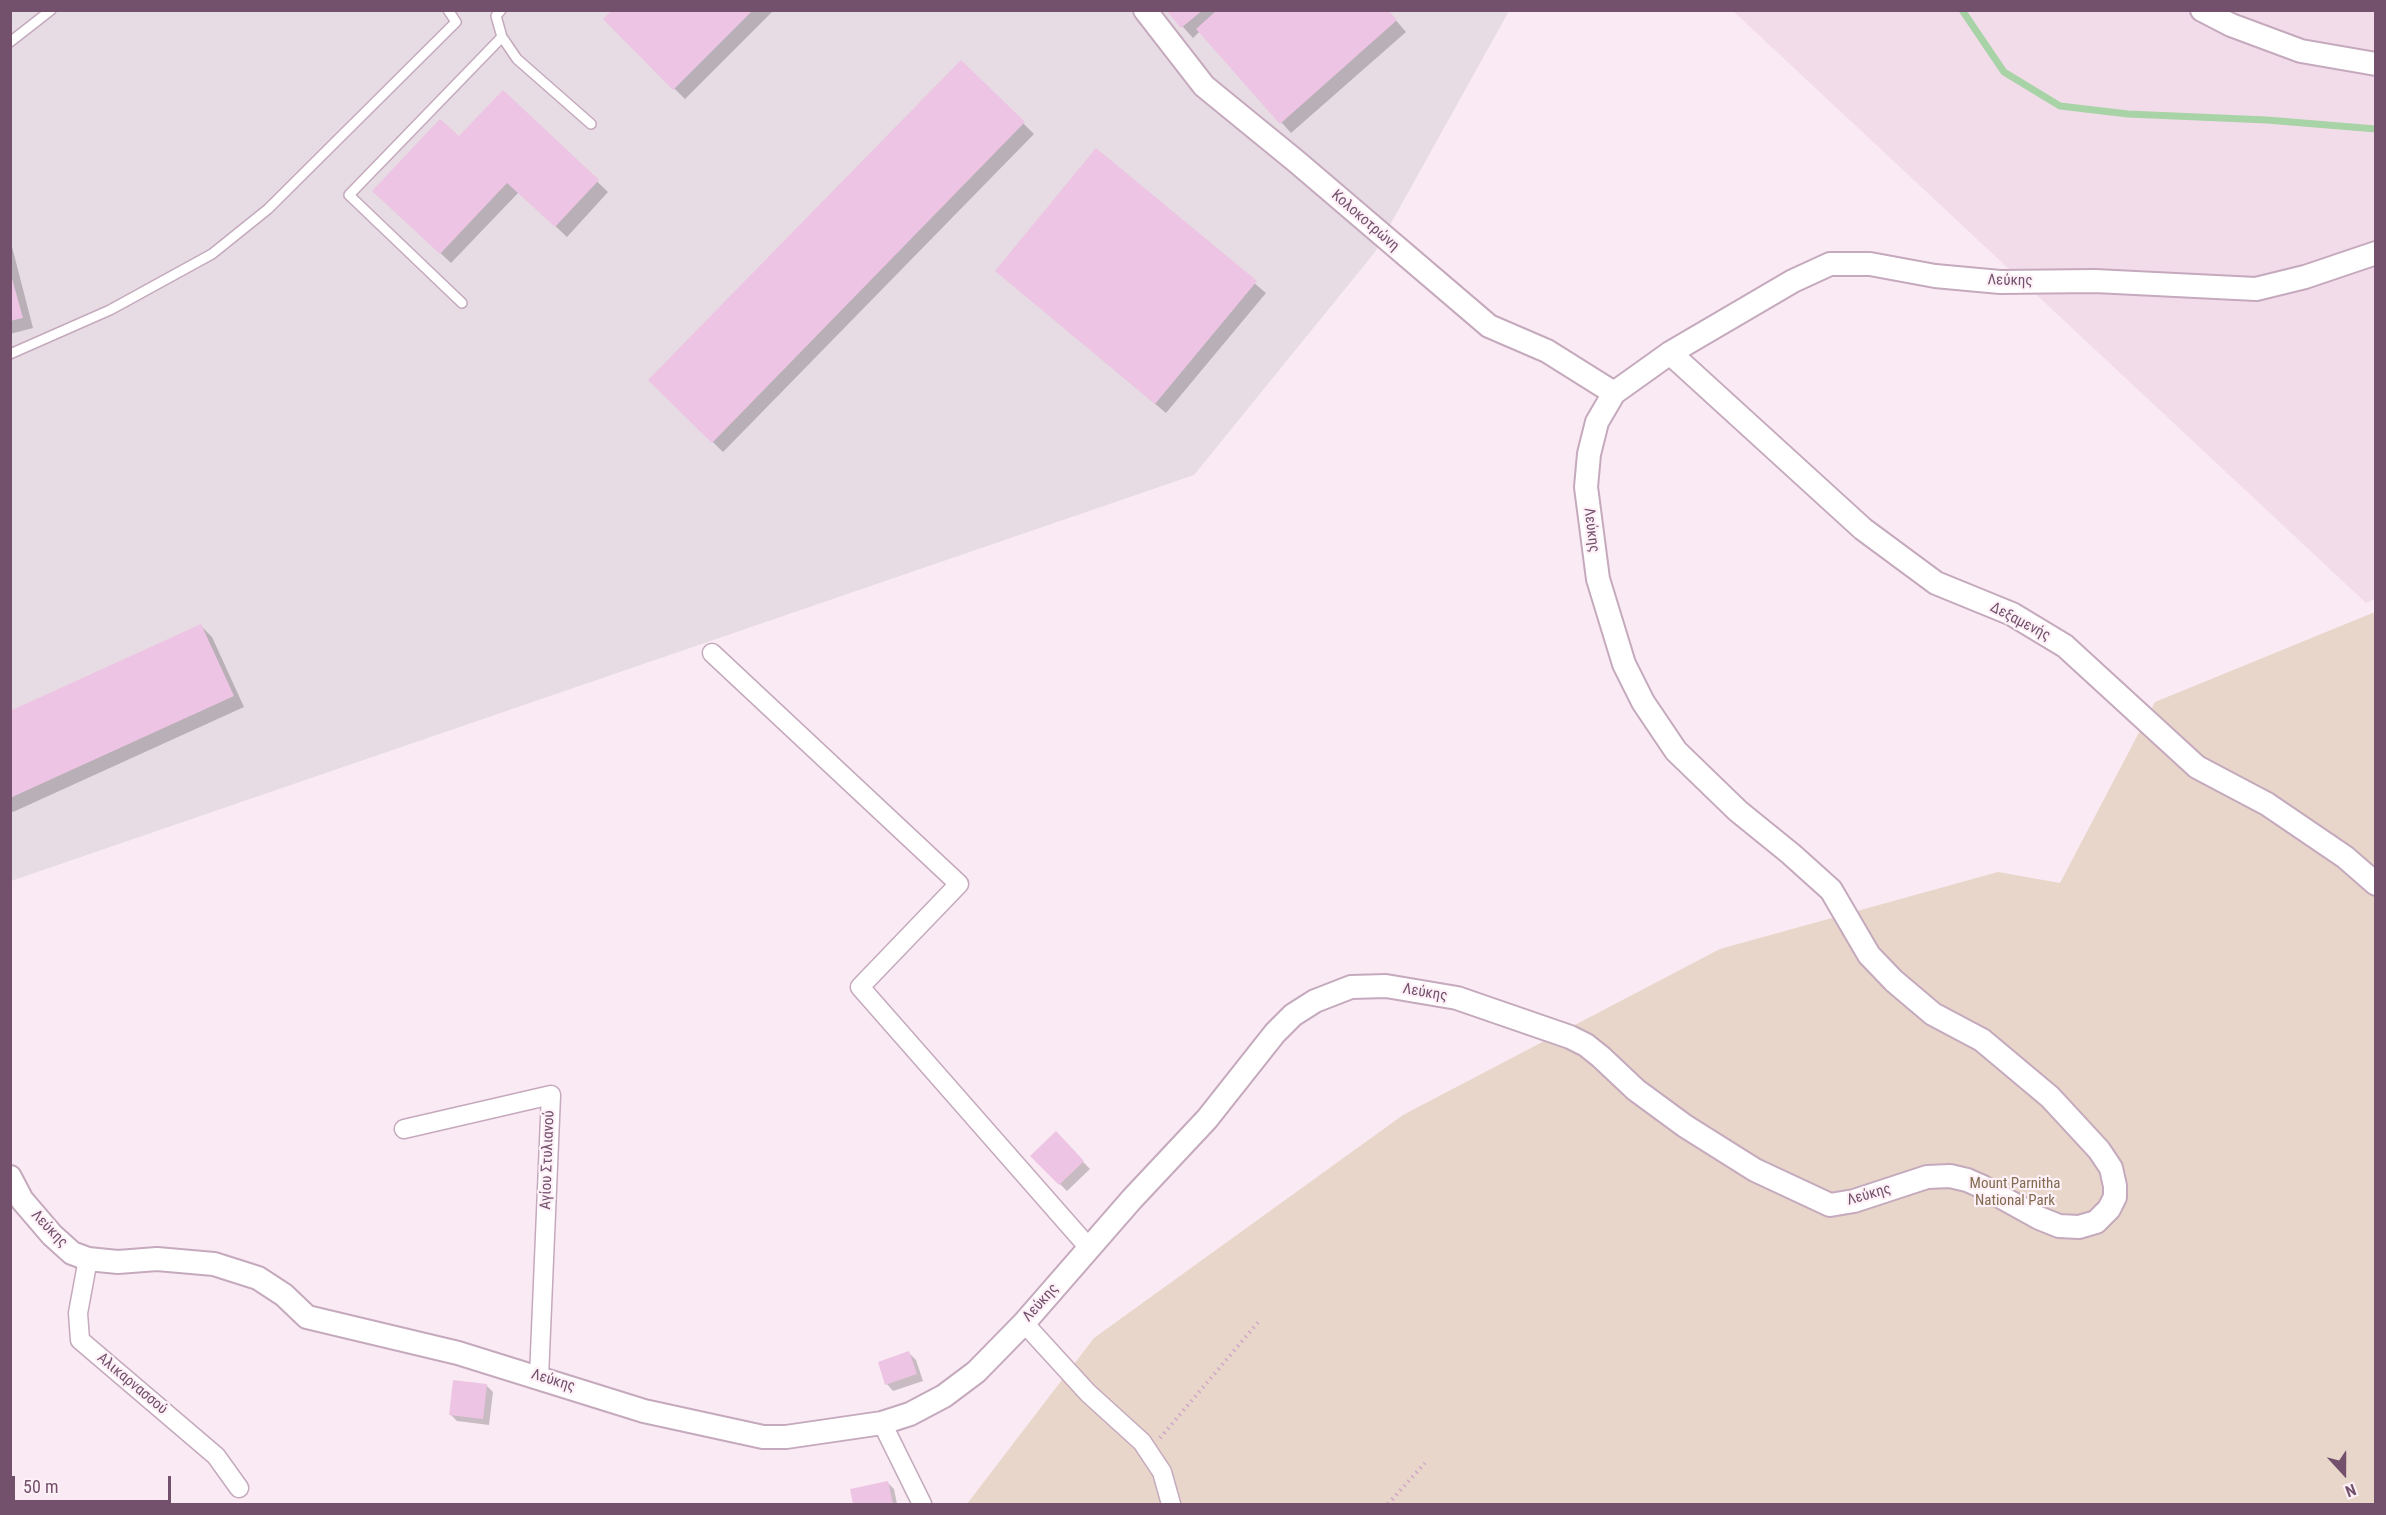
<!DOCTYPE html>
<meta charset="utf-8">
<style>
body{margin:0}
#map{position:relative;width:2386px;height:1515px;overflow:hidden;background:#faeaf3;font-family:"Roboto Condensed",sans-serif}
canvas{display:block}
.frame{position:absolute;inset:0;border:12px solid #73506c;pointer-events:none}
.north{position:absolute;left:2314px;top:1443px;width:60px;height:60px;-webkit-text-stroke:4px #fdf0f7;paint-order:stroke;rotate:159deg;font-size:16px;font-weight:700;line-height:24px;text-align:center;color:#73506c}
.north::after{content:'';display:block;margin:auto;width:21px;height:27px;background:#73506c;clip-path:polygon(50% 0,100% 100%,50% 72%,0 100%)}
.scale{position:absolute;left:12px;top:1476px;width:159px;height:27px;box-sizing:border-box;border:3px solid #73506c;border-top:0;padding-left:8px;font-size:18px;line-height:21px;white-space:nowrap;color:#73506c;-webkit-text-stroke:4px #fdf0f7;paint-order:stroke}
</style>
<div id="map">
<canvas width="2386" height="1515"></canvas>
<div class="frame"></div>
<div class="north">N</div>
<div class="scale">50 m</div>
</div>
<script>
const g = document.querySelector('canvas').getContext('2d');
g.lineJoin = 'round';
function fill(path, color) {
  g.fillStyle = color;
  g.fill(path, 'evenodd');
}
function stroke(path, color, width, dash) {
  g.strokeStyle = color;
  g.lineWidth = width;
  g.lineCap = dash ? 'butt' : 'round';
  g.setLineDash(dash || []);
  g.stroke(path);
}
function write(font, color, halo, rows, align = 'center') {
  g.font = font + ' "Roboto Condensed",sans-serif';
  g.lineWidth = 4.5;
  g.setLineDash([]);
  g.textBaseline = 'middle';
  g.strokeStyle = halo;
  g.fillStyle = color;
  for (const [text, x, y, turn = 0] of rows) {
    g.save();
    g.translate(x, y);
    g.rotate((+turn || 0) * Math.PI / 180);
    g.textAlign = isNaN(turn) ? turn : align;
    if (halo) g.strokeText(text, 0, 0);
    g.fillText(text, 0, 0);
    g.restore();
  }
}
fill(new Path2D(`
 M1733 11H2375V599L2366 603Z`), '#f3dcea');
fill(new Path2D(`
 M10 11H1509L1375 252 1194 475 11 881Z`), '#e7dce4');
fill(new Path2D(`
 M2375 612V1504H967L1094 1338 1403 1115 1720 949 1998 872 2060 883 2155 702Z`), '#e7d6c9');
fill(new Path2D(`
 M614 10H774L685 99 605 20Z
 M1168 10H1387L1406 32 1291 133 1200 31 1193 38Z
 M961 62 1034 134 723 452 650 380Z
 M503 92 608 192 567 237 519 192 451 263 385 201 459 138Z
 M1097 150 1266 293 1166 413 997 271Z
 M10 239 33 328 10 334Z
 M201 626 212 637 244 707 13 812 10 810V713Z
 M1056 1134 1090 1169 1067 1191 1032 1156Z
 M909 1353 916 1360 923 1381 893 1391 887 1384Z
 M486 1385 493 1392 489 1425 457 1421 450 1414Z
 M888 1483 894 1489 897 1504H854L851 1490Z`), '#0003');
stroke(new Path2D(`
 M1962 10 2004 72 2060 106 2128 114 2267 120 2376 129`), '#a8d3a7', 7);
fill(new Path2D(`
 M612 10H753L673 90 603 19Z
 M1166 10H1203L1181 28Z
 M1217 10H1388L1397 20 1280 124 1196 29Z
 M961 60 1025 122 712 443 648 380Z
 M503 90 599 180 555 227 507 183 440 254 372 191 440 119 459 136Z
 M1096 148 1257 281 1155 404 995 271Z
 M10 271 23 318 10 321Z
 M201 624 234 696 10 798V711Z
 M1056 1131 1084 1161 1059 1185 1030 1156Z
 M909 1351 917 1374 885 1385 878 1362Z
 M453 1380 487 1384 483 1419 449 1415Z
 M888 1481 893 1504H853L850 1489Z`), '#edc4e3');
const service = new Path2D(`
 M501 10 496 16 502 37 517 59 591 124
 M10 42 51 10
 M462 303 349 195 502 37
 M10 354 110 310 212 254 268 209 456 22 448 10`);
const minor = new Path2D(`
 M712 653 959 884 860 987 1090 1249
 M404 1129 551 1095 539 1377
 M88 1259 78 1313 80 1340 216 1456 239 1488
 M1024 1323 1088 1393 1142 1442 1162 1472 1171 1504
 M882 1423 922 1504`);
const tertiary = new Path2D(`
 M1145 10 1204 86 1297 162 1489 326 1547 351 1614 393
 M2202 10 2231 25 2301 51 2376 64
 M1670 353 1863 529 1936 583 2012 614 2065 646 2197 767 2267 804 2345 857 2376 884
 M10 1177 22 1200 52 1235 72 1253 88 1259 118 1262 157 1259 214 1264 258 1278 284 1295 307 1317 458 1353 644 1411 763 1437H786L882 1423 910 1414 944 1396 976 1372 1024 1323 1132 1199 1207 1119 1275 1033 1293 1015 1315 1001 1351 987 1386 986 1457 998 1570 1037 1586 1045 1601 1057 1636 1090 1685 1126 1755 1170 1830 1205 1854 1201 1927 1177 1950 1176 1967 1180 1983 1187 2039 1218 2059 1226 2079 1227 2096 1222 2109 1209 2115 1197V1186L2111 1168 2099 1150 2050 1097 1982 1040 1933 1014 1894 981 1869 955 1831 890 1791 854 1738 811 1676 751 1643 702 1624 664 1598 579 1586 487 1589 454 1597 422 1614 393 1670 353 1793 281 1830 264H1870L1935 276 2000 282 2095 281 2256 289 2305 277 2376 253`);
stroke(service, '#c5a9bd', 12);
stroke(minor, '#c5a9bd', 21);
stroke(tertiary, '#c5a9bd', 26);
stroke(new Path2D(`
 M1160 1438 1260 1320
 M1388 1504 1425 1463`), '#d2a7c8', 4, [1.5, 4.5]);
stroke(service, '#fff', 9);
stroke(minor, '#fff', 18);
stroke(tertiary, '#fff', 22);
write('15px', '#73506c', '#fdf0f7', [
 ["Κολοκοτρώνη",1365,221,41],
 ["Λεύκης",2010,281,1],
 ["Λεύκης",1591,530,83],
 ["Δεξαμενής",2020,622,28],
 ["Λεύκης",1425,993,10],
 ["Αγίου Στυλιανού",548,1160,-88],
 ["Λεύκης",1869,1195,-16],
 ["Λεύκης",49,1229,46],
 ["Λεύκης",1041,1303,-48],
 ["Λεύκης",553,1381,17],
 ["Αλικαρνασσού",132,1384,40]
]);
write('15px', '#826b4f', '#fdf0f7', [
 ["Mount Parnitha",2015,1184],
 ["National Park",2015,1201]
]);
</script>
